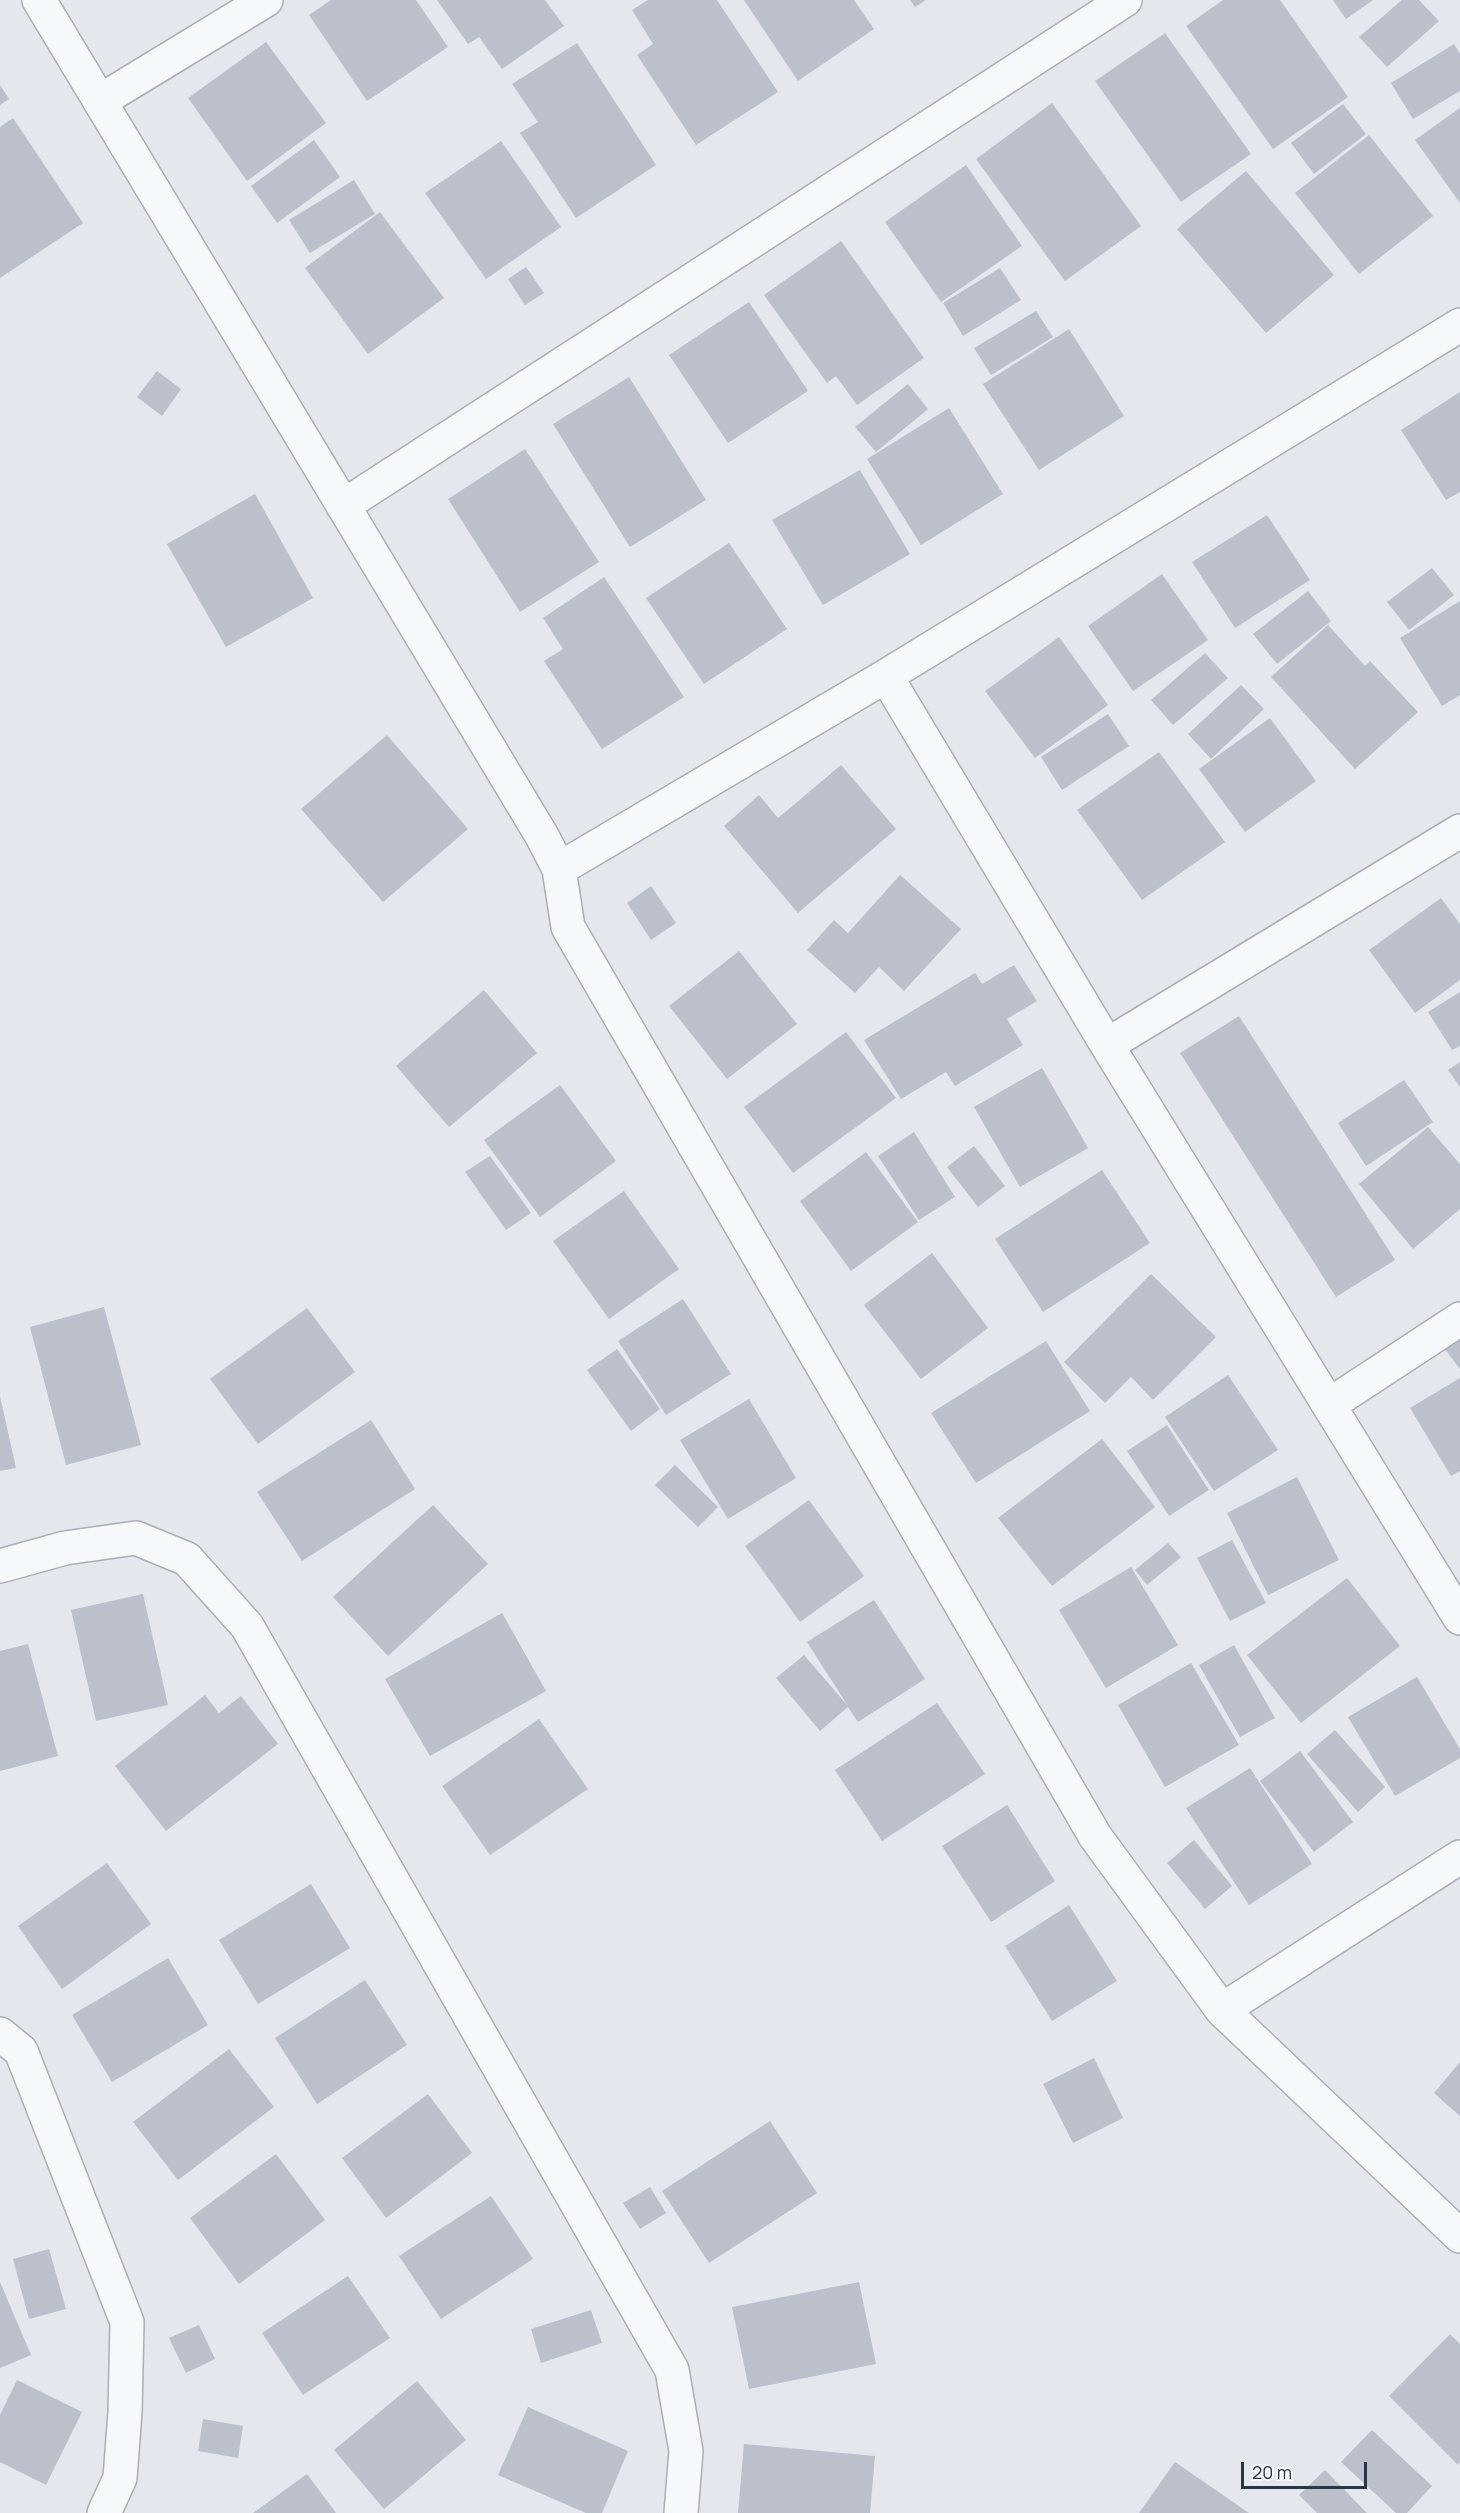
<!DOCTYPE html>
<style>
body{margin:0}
#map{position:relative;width:1460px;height:2513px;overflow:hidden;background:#e4e7ec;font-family:Manrope,sans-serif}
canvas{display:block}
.scale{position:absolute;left:1241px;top:2462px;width:126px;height:27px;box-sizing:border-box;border:3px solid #2b3445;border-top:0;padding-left:8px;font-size:18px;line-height:21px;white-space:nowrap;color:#2b3445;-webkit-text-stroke:4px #f4f6f9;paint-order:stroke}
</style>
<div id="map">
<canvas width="1460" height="2513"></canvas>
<div class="scale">20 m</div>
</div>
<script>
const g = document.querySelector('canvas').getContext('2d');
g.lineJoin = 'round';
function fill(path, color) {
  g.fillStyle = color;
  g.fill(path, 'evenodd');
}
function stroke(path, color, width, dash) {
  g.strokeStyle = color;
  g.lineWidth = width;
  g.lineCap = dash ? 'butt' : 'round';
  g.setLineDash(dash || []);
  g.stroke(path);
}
fill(new Path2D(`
 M331 0H416L448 47 367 101 309 15Z
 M437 0H545L564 26 502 69 479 37 468 44Z
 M648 0H717L778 92 696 145 637 55 653 44 632 10Z
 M744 0H854L874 29 798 81Z
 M910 0H926L915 7Z
 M1223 0H1280L1348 97 1273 149 1186 26Z
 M1333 0H1373L1346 19Z
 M1402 0H1419L1439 21 1387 67 1359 37Z
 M1165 33 1251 154 1181 202 1095 81Z
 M266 42 326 123 247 181 188 98Z
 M577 43 656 165 576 218 520 133 538 122 512 84Z
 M1454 44 1460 54V91L1413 119 1391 83Z
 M0 85 9 99 0 105Z
 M1052 103 1141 226 1065 281 976 159Z
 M1343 104 1366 134 1314 174 1291 143Z
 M1460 108V203L1415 140Z
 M13 118 83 223 0 278V127Z
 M1369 135 1433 216 1359 274 1295 193Z
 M314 140 340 177 277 223 251 186Z
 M501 141 561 227 486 279 425 193Z
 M966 165 1022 246 941 302 885 222Z
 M1246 171 1334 275 1266 333 1177 229Z
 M354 180 375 214 310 253 289 220Z
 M380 212 444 298 368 354 305 268Z
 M841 241 924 358 857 405 836 376 827 383 764 295Z
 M526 267 544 293 525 305 508 279Z
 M1000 268 1021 300 963 336 943 303Z
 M749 302 808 391 728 443 669 355Z
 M1036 311 1053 337 991 375 974 348Z
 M1069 329 1124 416 1039 470 983 384Z
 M157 371 181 389 162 416 137 397Z
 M629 377 706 500 630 547 553 424Z
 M908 384 928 409 876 452 855 427Z
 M1460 392V492L1446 500 1401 430Z
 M949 408 1003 494 921 545 867 459Z
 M525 449 599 562 520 612 448 499Z
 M860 470 910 554 823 605 772 520Z
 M255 494 313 598 226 647 167 544Z
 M1267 515 1310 580 1235 628 1192 562Z
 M729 543 787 629 704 684 646 598Z
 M1432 568 1454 595 1409 630 1387 602Z
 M1162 574 1208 640 1133 691 1088 626Z
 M604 577 684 697 602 749 544 661 563 649 543 618Z
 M1308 591 1331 621 1277 664 1253 634Z
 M1460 601V695L1442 706 1400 638Z
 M1328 625 1365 666 1370 661 1418 712 1355 769 1271 677Z
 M1059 637 1108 705 1035 758 985 691Z
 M1205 653 1228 678 1173 725 1151 700Z
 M1241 685 1264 709 1211 759 1188 734Z
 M1108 714 1129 746 1062 790 1041 757Z
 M1270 718 1316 781 1245 832 1199 769Z
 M387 735 468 829 383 902 301 809Z
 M1159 752 1225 842 1142 900 1077 810Z
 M841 765 896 829 798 913 724 826 759 795 778 818Z
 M900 875 961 929 904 991 879 967 855 993 807 950 834 920 848 933Z
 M651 886 676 923 651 940 627 903Z
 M1441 898 1460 924V980L1415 1013 1369 950Z
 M739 951 797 1024 727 1079 669 1006Z
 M1014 965 1037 1001 1007 1019 1023 1045 955 1086 946 1072 901 1099 864 1040 975 973 982 984Z
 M484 990 537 1053 449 1127 396 1066Z
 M1460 992V1046L1452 1050 1428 1012Z
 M1239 1016 1395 1260 1336 1297 1180 1053Z
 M846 1032 896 1098 793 1173 744 1107Z
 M1460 1062V1087L1448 1070Z
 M1042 1068 1088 1148 1020 1187 974 1107Z
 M1404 1080 1433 1122 1366 1166 1338 1123Z
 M560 1085 616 1161 540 1217 484 1140Z
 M1428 1127 1460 1164V1209L1413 1249 1359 1184Z
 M914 1132 955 1197 919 1220 878 1156Z
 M974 1146 1005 1186 978 1207 947 1167Z
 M866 1152 918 1222 851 1271 800 1201Z
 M490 1156 531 1213 506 1230 465 1172Z
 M1102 1170 1150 1243 1043 1312 995 1239Z
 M624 1191 679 1269 609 1319 553 1241Z
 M932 1253 988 1328 921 1379 864 1305Z
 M1151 1274 1216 1337 1153 1400 1131 1377 1105 1403 1064 1362Z
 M683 1299 731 1374 666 1415 618 1341Z
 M104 1307 141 1445 66 1465 30 1327Z
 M307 1308 355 1372 258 1444 210 1379Z
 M1460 1337V1369L1444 1348Z
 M1046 1341 1090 1411 976 1483 931 1413Z
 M617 1349 660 1409 631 1431 587 1370Z
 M1228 1375 1278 1450 1214 1491 1165 1417Z
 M1460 1378V1471L1451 1476 1410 1408Z
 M0 1396 16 1468 0 1471Z
 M749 1399 796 1478 728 1519 680 1440Z
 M371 1420 415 1489 302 1561 257 1492Z
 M1167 1425 1209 1490 1169 1516 1127 1451Z
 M1102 1439 1155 1507 1052 1586 998 1518Z
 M675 1465 718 1507 698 1527 655 1485Z
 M1297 1477 1339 1560 1268 1595 1227 1513Z
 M809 1500 864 1576 800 1622 745 1546Z
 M433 1505 488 1564 388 1656 333 1597Z
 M1232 1540 1266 1603 1230 1621 1197 1558Z
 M1168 1543 1181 1557 1147 1585 1135 1570Z
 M1131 1567 1178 1645 1106 1688 1059 1610Z
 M1347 1578 1400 1646 1301 1723 1247 1655Z
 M143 1594 168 1705 96 1721 71 1610Z
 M874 1600 925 1679 858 1722 848 1707 820 1731 776 1678 804 1655 848 1706 807 1642Z
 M502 1613 546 1691 430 1756 385 1679Z
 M28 1644 58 1756 0 1771V1651Z
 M1234 1645 1275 1718 1240 1737 1199 1665Z
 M1191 1663 1239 1745 1165 1787 1118 1705Z
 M1417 1677 1460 1749V1758L1395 1796 1348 1717Z
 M205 1695 219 1713 241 1696 278 1744 166 1831 115 1766Z
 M937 1703 985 1774 882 1841 835 1770Z
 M539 1719 588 1789 490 1855 442 1786Z
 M1335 1730 1385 1787 1358 1812 1307 1754Z
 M1300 1751 1353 1822 1314 1852 1260 1781Z
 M1250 1768 1312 1864 1249 1905 1186 1808Z
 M1007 1805 1055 1881 991 1922 942 1846Z
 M1194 1840 1232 1886 1205 1909 1167 1863Z
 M107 1863 151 1924 62 1989 18 1926Z
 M311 1884 350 1948 258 2004 219 1940Z
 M1069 1905 1117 1981 1052 2021 1005 1946Z
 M168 1958 208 2025 112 2082 72 2015Z
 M365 1980 407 2045 317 2104 275 2038Z
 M229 2049 274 2107 178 2180 133 2122Z
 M1094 2058 1123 2118 1073 2143 1043 2084Z
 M1460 2062V2116L1434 2093Z
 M428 2094 472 2153 386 2218 342 2158Z
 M770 2121 817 2193 709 2263 662 2191Z
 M276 2154 325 2220 239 2284 190 2218Z
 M650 2187 666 2213 640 2229 623 2203Z
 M491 2196 533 2259 441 2319 399 2256Z
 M49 2249 66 2309 29 2319 13 2259Z
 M348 2276 390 2338 303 2395 262 2333Z
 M0 2282 31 2355 0 2368Z
 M859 2282 876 2364 749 2389 732 2307Z
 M591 2310 602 2343 541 2363 531 2329Z
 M199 2325 215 2359 186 2373 169 2338Z
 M1450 2334 1460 2344V2462L1458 2465 1389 2396Z
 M17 2380 82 2412 46 2485 0 2462V2415Z
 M417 2381 466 2440 384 2509 334 2450Z
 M528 2407 628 2451 602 2513H586L498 2475Z
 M203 2419 243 2426 238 2458 198 2451Z
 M1372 2430 1432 2486 1407 2513H1396L1341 2462Z
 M744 2444 875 2456 870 2513H738Z
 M1175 2462 1249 2513H1139Z
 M1325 2470 1367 2513H1317L1299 2495Z
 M307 2474 336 2513H253Z`), '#bbc0ca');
const minor = new Path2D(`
 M39 0 542 836 559 869 568 927 1095 1836 1222 2010 1460 2236
 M100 101 266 0
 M343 506 1125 0
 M886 676 1107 1045 1460 1618
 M559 869 886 676 1460 325
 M1107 1045 1460 831
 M1329 1405 1460 1319
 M0 1566 65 1548 136 1538 187 1559 247 1626 672 2370 686 2451 681 2513
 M1222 2010 1460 1857
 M0 2034 21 2051 127 2322 125 2412 120 2478 104 2513`);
stroke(minor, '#a9aeb7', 36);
stroke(minor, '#f7f8fa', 33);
</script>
